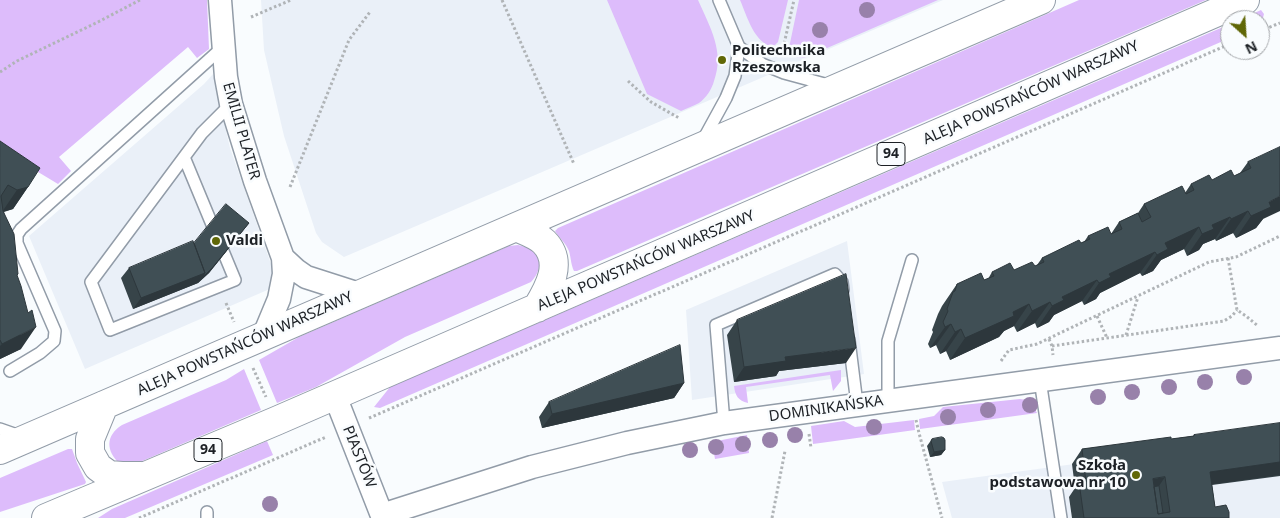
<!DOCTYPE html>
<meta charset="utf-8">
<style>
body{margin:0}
#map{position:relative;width:1280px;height:518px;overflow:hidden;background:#f9fcfe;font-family:"Noto Sans",sans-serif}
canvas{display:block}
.north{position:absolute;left:1220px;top:10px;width:50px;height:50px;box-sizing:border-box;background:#f9fcfe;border:1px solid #a1a4a7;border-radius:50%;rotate:154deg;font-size:14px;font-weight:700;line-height:20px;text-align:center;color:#1c2025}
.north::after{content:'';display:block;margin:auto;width:18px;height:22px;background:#606707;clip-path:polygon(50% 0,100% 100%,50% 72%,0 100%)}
</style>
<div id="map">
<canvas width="1280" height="518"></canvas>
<div class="north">N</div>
</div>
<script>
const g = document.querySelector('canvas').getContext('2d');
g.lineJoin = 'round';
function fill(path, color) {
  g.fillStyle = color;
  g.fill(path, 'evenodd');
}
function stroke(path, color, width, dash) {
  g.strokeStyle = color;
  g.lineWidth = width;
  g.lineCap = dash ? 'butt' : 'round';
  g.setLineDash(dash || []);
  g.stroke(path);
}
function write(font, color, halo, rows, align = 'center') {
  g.font = font + ' "Noto Sans",sans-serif';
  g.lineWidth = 5;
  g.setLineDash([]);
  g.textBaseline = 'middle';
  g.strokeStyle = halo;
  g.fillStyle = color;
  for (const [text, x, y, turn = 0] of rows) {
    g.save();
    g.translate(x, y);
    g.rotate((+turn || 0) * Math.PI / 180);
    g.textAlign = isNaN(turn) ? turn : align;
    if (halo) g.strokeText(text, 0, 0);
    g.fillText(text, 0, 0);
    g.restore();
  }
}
fill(new Path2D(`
 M261 0H943L344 257 322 242 316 233 284 136 264 50Z
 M213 74 230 148 271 264 274 274 272 288 85 369 29 236 204 84Z
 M847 241 864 374 692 400 686 310Z
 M1280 436V518H952L942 482Z`), '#eaf0f8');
fill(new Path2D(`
 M0 0H207L209 49 197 58 188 47 59 157 71 171 58 184 0 149Z
 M607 0H698C710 27 725 52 714 81 712 89 706 98 699 103 694 106 687 108 681 111L647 94Z
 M740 0H788L778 42 773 47C754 43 747 16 740 0Z
 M799 0H938L804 58 795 57 789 53V48Z
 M1079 0H1206L577 271H574C571 265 571 258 569 251 566 243 559 238 555 231L558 228Z
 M1261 10 1264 14 1261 25H1260V20H1239Z
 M1230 24V38L380 408 374 407 390 387Z
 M518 245C540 249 546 266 531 282L405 337 316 387 277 403 259 360 299 337 509 246Z
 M244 369 261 410 133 465 120 464C106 451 105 436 122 425L226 380Z
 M841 370V381L833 391 830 375 746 387 748 403C738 401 735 395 734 386Z
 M1020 399C1029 400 1033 405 1037 413L920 429 919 419 934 416 943 407Z
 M914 420 915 430 813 444 811 426 844 421 855 427Z
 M747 435 749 453 715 459 712 442Z
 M267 441 273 455 125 518H98L112 509Z
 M68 449H72L77 463 86 482 85 484 0 512V478Z`), '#ddbcfb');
const service = new Path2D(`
 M719 0 739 47 762 64 784 73 832 86
 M703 140 726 98 735 76 739 47
 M184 157 235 280 110 330 91 282 202 133 231 104
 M849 340 857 404
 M10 371 40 353 54 341 55 331 17 243V235L21 229 223 47
 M1040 380 1061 518
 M888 401V341L912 260
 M724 423 716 325 835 274 842 282 843 290
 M0 429 20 436
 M207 512V518`);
const minor = new Path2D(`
 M220 0 226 77 231 104 255 181 283 258 284 274 279 299 264 335
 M283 258 296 270 306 277 359 294
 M335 396 383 518
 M382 515 532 467 627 443 724 423 1280 348`);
const primary = new Path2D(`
 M516 227C525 231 537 235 544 242 564 262 549 288 537 308
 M104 405 90 439V453L98 467 109 475 122 476H141
 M0 450 1041 0
 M46 518 276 421 1245 0`);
stroke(service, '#929ca8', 14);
stroke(minor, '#929ca8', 25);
stroke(primary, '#929ca8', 30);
stroke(new Path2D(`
 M502 0 574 164
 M251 17 291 0
 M1260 31 1280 23
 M782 53 794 0
 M0 72 17 61 98 22 140 0
 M628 81 651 102 679 118
 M290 187 349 40 370 12
 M1228 258 1237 310 1246 316 1258 326
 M226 303 234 322
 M1097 316 1107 338
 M1126 335 1138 297
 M1049 339 1052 346 1053 355
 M1052 346 1224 321 1232 316 1237 310
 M1001 361 1009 350 1037 344 1209 262 1236 257 1280 236
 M253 368 266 397
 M369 418 827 220 1230 44
 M916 420 919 433 942 518
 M809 434 811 448
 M139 518 326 437
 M772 518 785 451`), '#b0b4b7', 3, [2.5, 2.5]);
stroke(service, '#fff', 11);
stroke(minor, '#fff', 22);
stroke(primary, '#fff', 28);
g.fillStyle = '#9881aa';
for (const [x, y] of [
 [867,10],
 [820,30],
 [1244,377],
 [1205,382],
 [1169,387],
 [1132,392],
 [1098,397],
 [1030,405],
 [988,410],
 [948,417],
 [874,427],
 [795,435],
 [770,440],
 [743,444],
 [716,447],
 [690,450],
 [270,504]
]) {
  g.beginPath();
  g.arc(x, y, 8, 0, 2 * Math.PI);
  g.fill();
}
fill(new Path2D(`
 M0 141 28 187 13 209 4 212 17 276 21 349 0 359Z
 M1280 147 1263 219 1256 228 1236 238 1233 233 1216 241 1215 239 1203 244 1199 250 1187 256 1184 249 1161 260 1153 271 1142 276 1140 273 1100 293 1096 299 1084 305 1082 301 1054 315 1049 322 1037 328 1035 323 1017 332 1014 326 1004 331 999 337 950 360 946 351 940 354 936 345 930 348 928 344 933 332 932 330 938 314 942 306 957 284 984 280 988 279 992 272 1014 270 1035 266 1037 265 1042 258 1081 243 1084 242 1088 236 1111 234 1119 222 1138 213 1144 204 1185 193 1191 184 1212 180 1234 176 1240 173 1248 162Z
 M249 223 209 273 198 283 133 309 121 278 129 268Z
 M737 320 846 363 779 371 776 376 734 382 727 335Z
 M684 383 674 398 542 428 539 417 549 402Z
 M1280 423V476L1212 485 1215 507 1229 518H1072L1069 497 1075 488 1072 464 1082 449 1171 439 1193 436 1194 435Z
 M932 439 945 450 941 455 930 457 927 446Z`), '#374449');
fill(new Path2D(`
 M28 187 13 209 2 212 17 190Z
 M1280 196V211L1263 219 1256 228 1236 238 1251 216 1269 202Z
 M1248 211 1233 233 1216 241 1231 219Z
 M1230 217 1215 239 1203 244 1199 250 1187 256 1202 234 1212 225Z
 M249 223 209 273 198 283 133 309 141 298Z
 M1199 227 1184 249 1161 260 1153 271 1142 276 1165 243Z
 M1155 252 1140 273 1100 293 1096 299 1084 305 1099 283 1109 274Z
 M1097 280 1082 301 1054 315 1049 322 1037 328 1052 306 1062 297Z
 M1050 302 1035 323 1017 332 1032 311Z
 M1029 304 1014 326 1004 331 999 337 950 360 965 338 1013 312Z
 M951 324 936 345 930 348 945 327Z
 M36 327 21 349 0 359V346L2 344Z
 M961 329 946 351 940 354 955 332Z
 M856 348 846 363 779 371 776 376 734 382 744 367 785 357Z
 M684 383 674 398 542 428 552 414Z
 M945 450 941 455 930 457 934 452Z
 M1280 462V475L1200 486 1210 472Z
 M1165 477 1155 492 1153 479Z`), '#2d373c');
const building = new Path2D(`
 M0 141 40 168 28 187 17 190 8 185 1 196 3 211 14 234 18 274 17 275 21 286 28 313 32 310 36 327 2 344 0 340Z
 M1280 147V196L1269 202 1271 207 1251 216 1248 211 1231 219 1230 217 1212 225 1214 229 1202 234 1199 227 1165 243 1168 249 1157 255 1155 252 1109 274 1111 277 1099 283 1097 280 1062 297 1064 300 1052 306 1050 302 1032 311 1029 304 1013 312 1014 316 965 338 961 329 955 332 951 324 945 327 943 322 948 311 947 309 953 292 955 291 957 284 981 273 984 280 994 276 992 272 1010 263 1014 270 1032 262 1035 266 1044 262 1042 258 1079 240 1081 243 1090 239 1088 236 1108 227 1111 234 1122 229 1119 222 1138 213 1142 222 1151 217 1144 204 1182 186 1186 194 1194 190 1191 184 1209 175 1212 180 1231 170 1234 176 1251 168 1248 162Z
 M226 204 249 223 213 267 202 278 205 273 194 243Z
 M193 241 205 273 141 298 129 268Z
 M846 274 856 348 785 357 786 361 744 367 737 320Z
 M680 345 684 383 552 414 549 402Z
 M1280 423V462L1210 472 1215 507 1226 505 1229 512V518H1084L1079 482H1086L1082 449 1171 437V439L1194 436V435ZM1165 477 1170 512 1158 514 1153 479Z
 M942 437 944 438 945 440V450L934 452 931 441 932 439Z
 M1159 486 1163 513 1158 514 1154 487Z`);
fill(building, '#404f55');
stroke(building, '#2d373c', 1);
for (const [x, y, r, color] of [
 [722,60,5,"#606707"],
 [216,241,5,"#606707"],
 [1136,475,5,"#606707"]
]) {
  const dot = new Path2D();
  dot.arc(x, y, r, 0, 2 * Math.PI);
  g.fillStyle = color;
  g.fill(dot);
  stroke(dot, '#f9fcfe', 2);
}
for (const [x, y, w] of [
 [891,154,28],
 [208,450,28]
]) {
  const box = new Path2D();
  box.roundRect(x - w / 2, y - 11.5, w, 23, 4);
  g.fillStyle = '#f9fcfe';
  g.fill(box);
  stroke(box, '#1c2025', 1);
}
write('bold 14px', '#1c2025', null, [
 ["94",891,154],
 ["94",208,450]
]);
write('bold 15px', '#1c2025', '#f9fcfe', [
 ["Politechnika",732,51],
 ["Rzeszowska",732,68],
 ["Valdi",226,241],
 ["Szkoła",1126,466,"right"],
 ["podstawowa nr 10",1126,483,"right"]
], 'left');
write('15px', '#1c2025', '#f9fcfe', [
 ["ALEJA POWSTAŃCÓW WARSZAWY",1031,93,-24],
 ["EMILII PLATER",241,131,74],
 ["ALEJA POWSTAŃCÓW WARSZAWY",646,261,-23],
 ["ALEJA POWSTAŃCÓW WARSZAWY",245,344,-24],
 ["DOMINIKAŃSKA",826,409,-8],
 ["PIASTÓW",359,457,68]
]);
</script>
